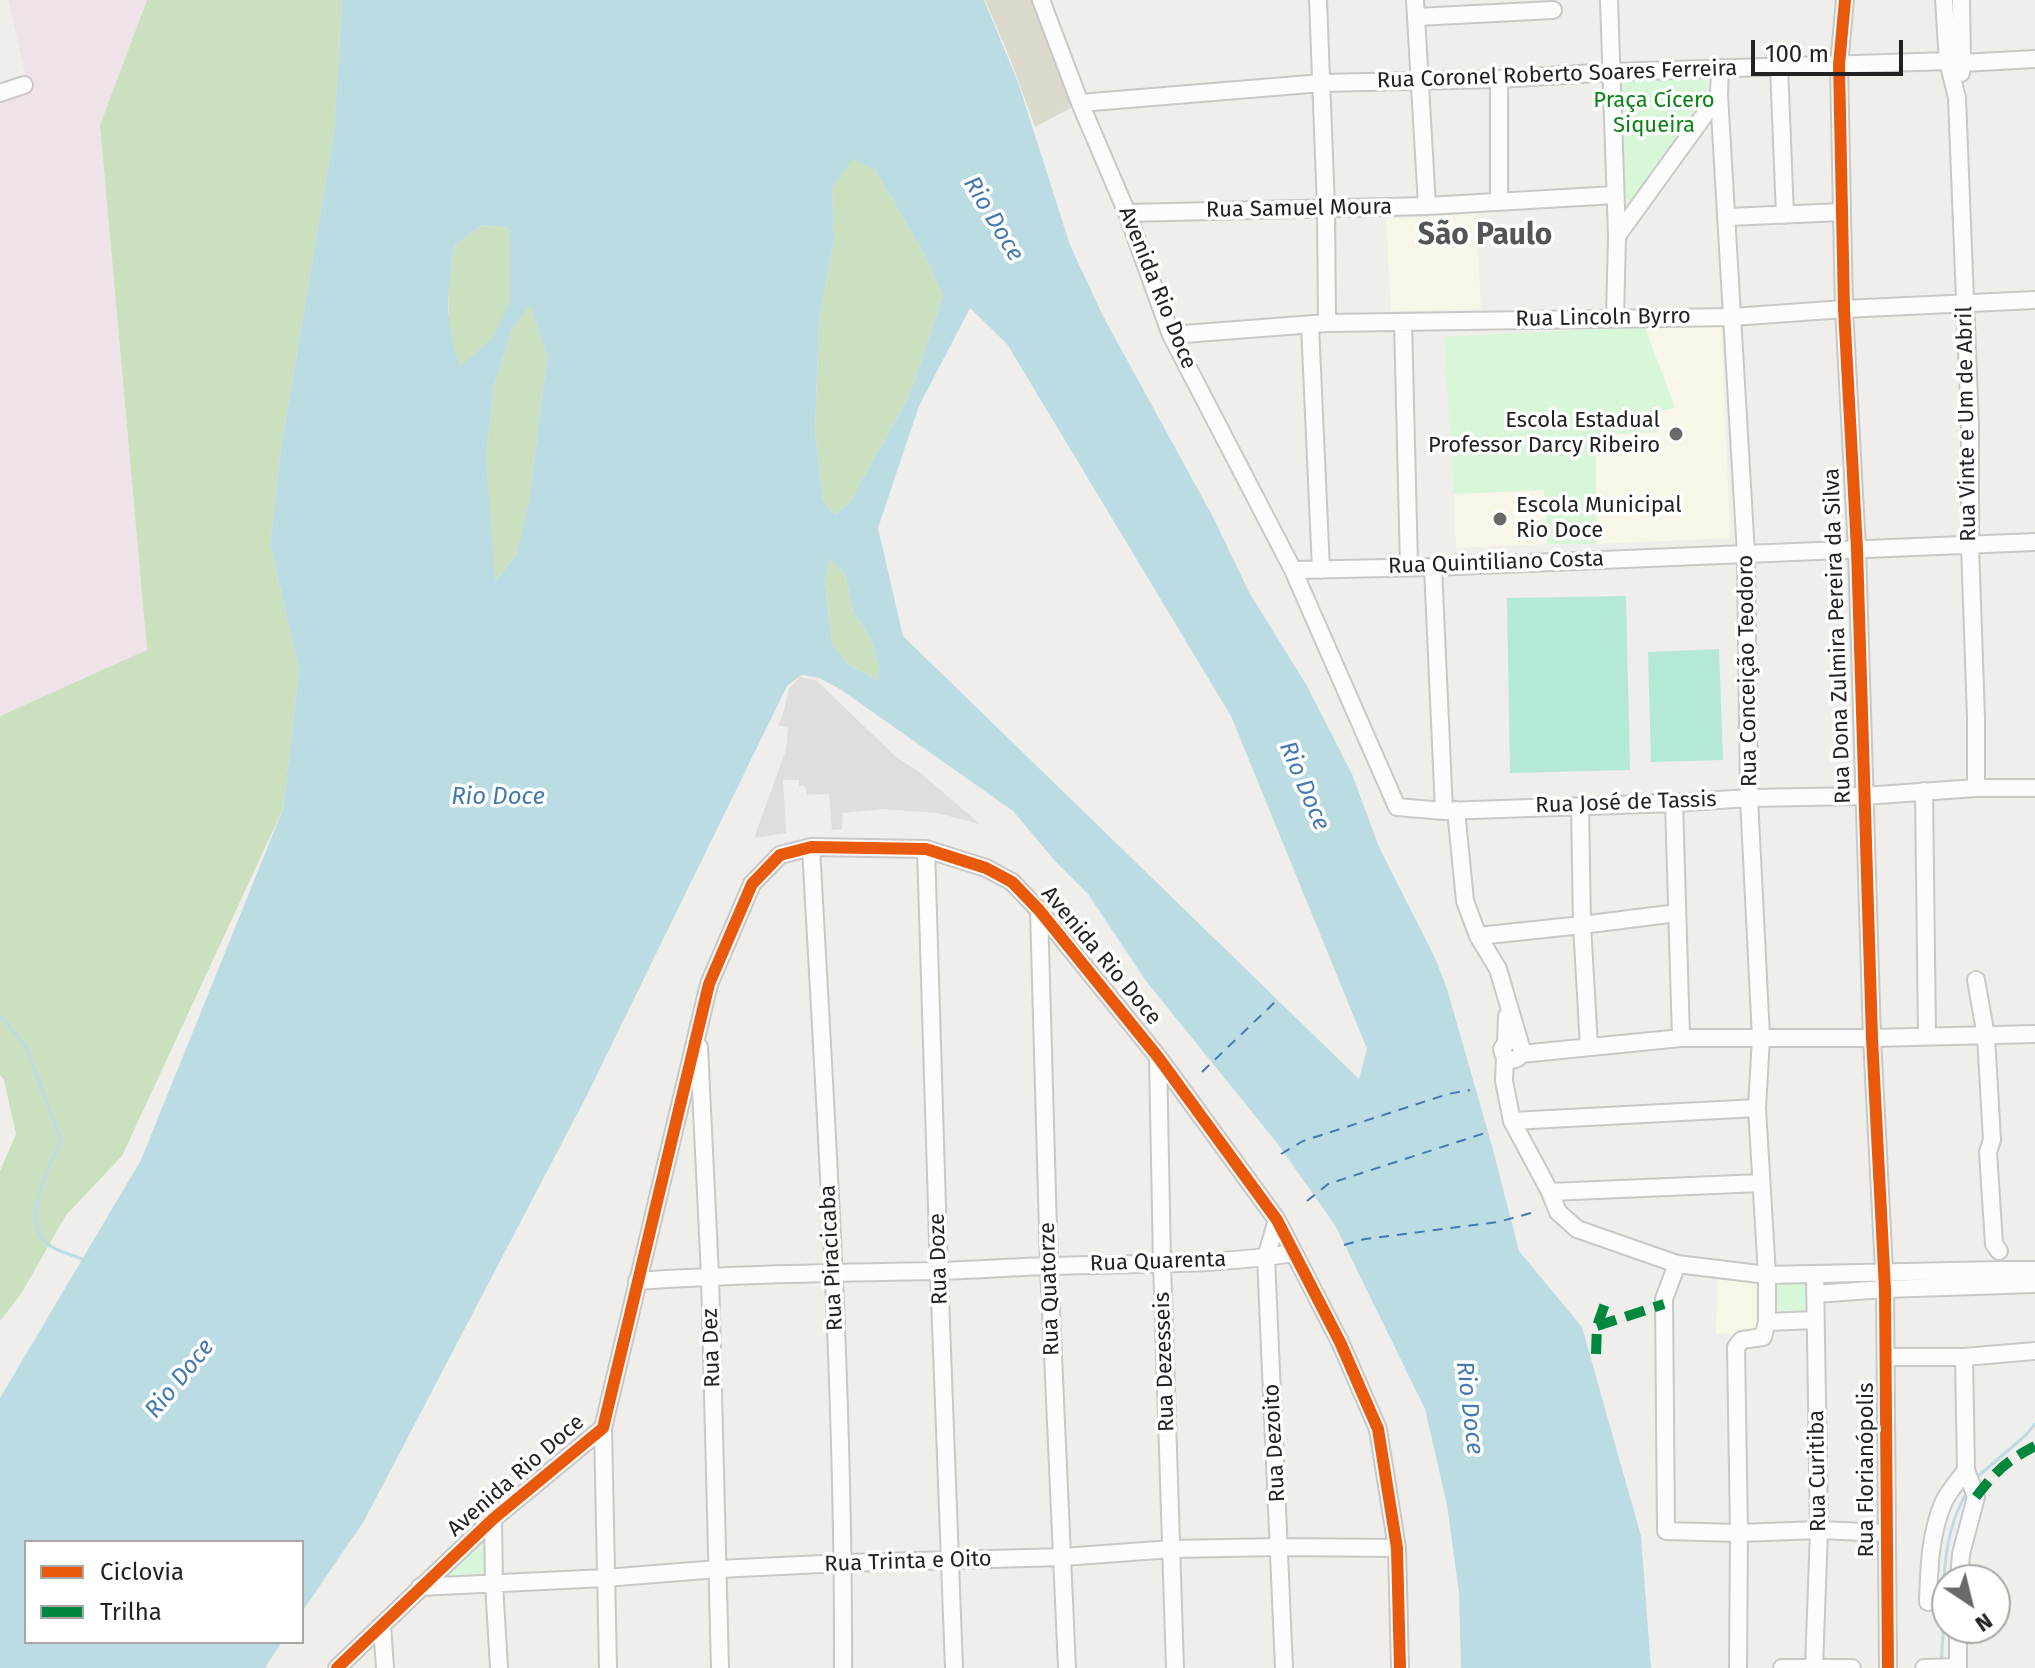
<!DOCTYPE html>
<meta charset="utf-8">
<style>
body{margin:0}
#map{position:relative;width:2035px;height:1668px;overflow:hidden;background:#f0eeea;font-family:"Fira Sans",sans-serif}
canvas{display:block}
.legend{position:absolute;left:24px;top:1540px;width:280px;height:104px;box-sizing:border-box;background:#fff;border:2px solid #a7a7a7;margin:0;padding:10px 14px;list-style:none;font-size:24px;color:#222}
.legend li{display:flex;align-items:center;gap:16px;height:40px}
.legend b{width:40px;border:2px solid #a7a7a7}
.north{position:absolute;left:1931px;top:1564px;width:80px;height:80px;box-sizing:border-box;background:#fff;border:2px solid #a7a7a7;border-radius:50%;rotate:145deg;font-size:22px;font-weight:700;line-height:32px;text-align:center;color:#222}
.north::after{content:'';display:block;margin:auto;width:28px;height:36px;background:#6a6968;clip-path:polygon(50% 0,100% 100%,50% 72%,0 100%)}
.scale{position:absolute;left:1751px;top:40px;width:152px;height:36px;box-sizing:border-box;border:4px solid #222;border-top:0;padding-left:10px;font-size:24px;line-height:28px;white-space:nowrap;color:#222;-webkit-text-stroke:6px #fff;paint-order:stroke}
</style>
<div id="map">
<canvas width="2035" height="1668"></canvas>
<ul class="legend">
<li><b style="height:10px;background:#e8590c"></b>Ciclovia</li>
<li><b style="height:10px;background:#00873e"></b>Trilha</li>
</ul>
<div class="north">N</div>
<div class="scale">100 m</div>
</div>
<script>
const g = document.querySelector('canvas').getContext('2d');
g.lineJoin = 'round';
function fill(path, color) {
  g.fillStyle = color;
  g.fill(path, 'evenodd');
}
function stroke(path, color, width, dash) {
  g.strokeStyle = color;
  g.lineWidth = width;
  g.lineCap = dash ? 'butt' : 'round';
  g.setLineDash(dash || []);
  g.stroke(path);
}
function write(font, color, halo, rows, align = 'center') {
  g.font = font + ' "Fira Sans",sans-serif';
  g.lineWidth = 7;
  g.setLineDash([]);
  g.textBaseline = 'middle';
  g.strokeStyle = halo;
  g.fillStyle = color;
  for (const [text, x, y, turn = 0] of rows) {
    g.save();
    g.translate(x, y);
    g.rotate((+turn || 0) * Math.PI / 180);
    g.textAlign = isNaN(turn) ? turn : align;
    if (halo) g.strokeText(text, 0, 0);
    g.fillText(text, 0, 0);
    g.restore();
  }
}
fill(new Path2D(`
 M800 677 816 680 896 757 918 771 980 824 937 813 883 809 843 813 842 829 832 830 829 794 807 795 805 786H799V780H783L786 833 754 838 786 750 788 728 778 725 783 715 789 688Z`), '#dfdedc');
fill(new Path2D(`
 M8 0H147L100 125 147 651 0 716V98L28 86Z`), '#eee3e9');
fill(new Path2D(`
 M1476 214 1481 309 1391 311 1386 219Z
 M1721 320 1730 538 1596 544V435L1656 432V411L1675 408 1645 328Z
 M1545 490 1547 544 1456 548 1454 494Z
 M1718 1272 1762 1276 1759 1332 1716 1334Z`), '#f8f7e7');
fill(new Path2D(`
 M985 0H1038L1078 104 1035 127 1011 61Z`), '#dad9cc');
fill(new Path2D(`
 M147 0H342L334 132 281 447 270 545 299 670 283 809 122 1156 66 1215 21 1294 0 1321V1171L16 1134 4 1080 0 1075V716L147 650 100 125Z
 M853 158 876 171 923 252 943 296 909 396 849 503 835 515 823 501 815 432 819 321 834 239 832 188Z
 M483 225 509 228 511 302 492 338 461 367 449 332 448 281 455 245Z
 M530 304 547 357 529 500 516 555 494 582 486 455 494 386 512 329Z
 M830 558 845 574 853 611 871 640 879 667 878 680 849 665 832 644 825 581Z`), '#cae0bf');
fill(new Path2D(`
 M1705 78 1709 84 1708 91 1639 198 1629 202 1624 194 1620 87 1625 82Z
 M1645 328 1675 408 1656 411V432L1596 435V544H1547L1544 490 1454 494 1444 337 1594 329Z
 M1810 1277 1811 1316 1772 1317V1278Z
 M493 1519 494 1584 420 1587Z`), '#d8f6d8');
fill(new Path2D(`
 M1626 596 1630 770 1510 773 1507 598Z
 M1719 649 1723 760 1651 762 1648 652Z`), '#b4e9d3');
fill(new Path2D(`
 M342 0H984L1018 82 1070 245 1103 316 1213 517 1249 592 1307 686 1352 774 1379 847 1436 960 1447 989 1492 1146 1519 1251 1582 1327 1641 1536 1651 1668H1461L1459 1593 1447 1505 1425 1409 1335 1225 1277 1143 1146 981 1088 894 1055 861 1013 811 840 689 819 678 802 675 787 686 586 1097 364 1521 302 1612V1542H26V1642H282L265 1668H0V1398L141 1160 283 809 299 670 270 545 281 447 334 132ZM853 159 876 171 923 252 943 296 909 396 849 503 835 515 823 501 815 432 819 321 834 239 832 188ZM483 225 509 228 510 302 492 338 461 366C444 323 446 290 455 245ZM530 305 547 357 529 500 516 555 495 581 486 455 494 386 512 329ZM970 308 1007 344 1231 716 1367 1049 1359 1079 903 636 878 528 919 406ZM830 559 845 574 853 611 871 640 879 667 878 680 849 665 832 644 825 581Z`), '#bcdce4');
stroke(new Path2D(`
 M0 1017 4 1020 26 1047 61 1140C50 1168 17 1221 49 1245 58 1252 74 1255 84 1260
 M1976 1478 2026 1435 2035 1424
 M1942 1663C1941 1653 1943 1642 1943 1632 1943 1585 1942 1531 1968 1491`), '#bcdce4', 3);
stroke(new Path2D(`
 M1202 1072 1277 1000
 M1281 1154 1303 1141 1448 1094 1470 1090
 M1307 1201 1328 1184 1485 1133
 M1344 1245 1365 1239 1498 1222 1531 1213`), '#4379b1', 2, [10, 8]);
const minor = new Path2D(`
 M1041 0 1080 103 1127 213 1171 335 1293 570 1397 807 1444 811 1674 803 1749 798 1864 796 1976 788H2035
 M1318 0 1326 208 1327 323
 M1415 0 1427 206
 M1609 0 1617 236 1615 318
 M1845 0 1839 65 1844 309 1857 549 1872 1038 1885 1289 1888 1668
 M1944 0 1948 61 1957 98 1970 425V545L1976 718V788
 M1417 17 1553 10
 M1779 66 1785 215
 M1720 68 1719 95 1746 554 1749 798 1761 1038 1757 1108 1767 1275V1322L1763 1337 1742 1340 1736 1347 1739 1533 1738 1668
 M1961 73 1962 63 1961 0
 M1499 79V201
 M0 93 24 85
 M1080 103 1322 83 1499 79 1612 72 1948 61 1962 63 2035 59
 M1127 213 1427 206 1615 195
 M1728 217 1842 212
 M1617 236 1719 95
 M1403 322 1409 566
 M1310 325 1321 570
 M1171 335 1327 323 1733 317 1844 309 2035 300
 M1433 567 1444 811
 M1293 570 1433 567 2035 542
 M1924 791 1927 1036
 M1674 803 1681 1038
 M1580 806 1582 925 1589 1047
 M1456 810 1465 901 1478 936 1498 969 1521 1047
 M811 847C826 1121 844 1394 843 1668
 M926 849 939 1271 954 1668
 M1039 910 1049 1266 1067 1668
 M1478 936 1582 925 1677 913
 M1976 980 1986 1036 1992 1140 1988 1152 1994 1244 1999 1251
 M1506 1043 1513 1040 1520 1043 1522 1051C1520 1058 1515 1061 1508 1059L1503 1053 1502 1049 1506 1043 1507 1016
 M699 1047 710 1276 720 1668
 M1521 1054 1681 1038H1872L2035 1034
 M1505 1056 1504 1081 1512 1121 1550 1192 1558 1212 1577 1229 1677 1264 1767 1275 1998 1270H2035
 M1158 1057 1162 1263 1175 1668
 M1512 1121 1757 1108
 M1550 1192 1761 1183
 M1277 1220 1266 1257 1284 1668
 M1677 1264 1664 1299 1666 1531 1739 1533 1819 1530 1887 1533
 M637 1281C737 1274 836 1273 935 1271 974 1270 1013 1267 1051 1266 1132 1263 1214 1266 1294 1253
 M1815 1294 1885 1289 2035 1284
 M1767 1322 1815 1320
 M1886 1357H1964L2035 1351
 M603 1428 608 1668
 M493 1519 494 1584 499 1668
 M1959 1580 1961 1554 1976 1497 1966 1470 1964 1357
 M420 1587 605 1578 718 1569 843 1563 1063 1557 1172 1549 1280 1547 1397 1548
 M1928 1602C1929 1569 1930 1533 1944 1501 1950 1490 1959 1480 1966 1470
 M382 1625 385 1668
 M1958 1628V1668
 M337 1668 493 1519 603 1428 709 984 752 884 780 855 811 847 926 849 986 868 1012 882 1039 910 1158 1057 1277 1220 1340 1342 1378 1429 1397 1548 1400 1668
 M1782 1668H1852
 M1814 1668 1819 1530 1815 1274
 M1924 1668 1958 1667`);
stroke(minor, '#c9c8c6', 20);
stroke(minor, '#fdfcfc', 16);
stroke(new Path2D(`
 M1597 1326 1664 1304
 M1596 1354 1597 1326 1607 1298
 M1976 1497C1997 1470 2005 1462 2035 1446`), '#00873e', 10, [20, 10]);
stroke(new Path2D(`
 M1845 0 1839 65 1844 309 1857 549 1872 1038 1885 1289 1888 1668
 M337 1668 493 1519 603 1428 709 984 752 884 780 855 811 847 926 849 986 868 1012 882 1039 910 1158 1057 1277 1220 1340 1342 1378 1429 1397 1548 1400 1668`), '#e8590c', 12);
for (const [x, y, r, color] of [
 [1676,434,8,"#6a6968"],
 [1500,519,8,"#6a6968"]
]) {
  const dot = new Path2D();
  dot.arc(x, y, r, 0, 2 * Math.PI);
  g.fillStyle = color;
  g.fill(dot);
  stroke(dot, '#fff', 3);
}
write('22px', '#222', '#fff', [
 ["Rua Coronel Roberto Soares Ferreira",1557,75,-2],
 ["Rua Samuel Moura",1299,209,-1],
 ["Avenida Rio Doce",1157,288,68],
 ["Rua Lincoln Byrro",1603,318,-1],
 ["Rua Vinte e Um de Abril",1967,424,-91],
 ["Rua Quintiliano Costa",1496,563,-2],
 ["Rua Dona Zulmira Pereira da Silva",1838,636,-92],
 ["Rua Conceição Teodoro",1748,671,-91],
 ["Rua José de Tassis",1626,803,-2],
 ["Avenida Rio Doce",1101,956,50],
 ["Rua Piracicaba",832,1258,-93],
 ["Rua Doze",939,1259,-92],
 ["Rua Quarenta",1158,1262,-2],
 ["Rua Quatorze",1050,1289,-92],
 ["Rua Dez",712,1348,-92],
 ["Rua Dezesseis",1165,1362,-92],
 ["Rua Dezoito",1275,1443,-93],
 ["Rua Florianópolis",1867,1470,-90],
 ["Rua Curitiba",1818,1471,-91],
 ["Avenida Rio Doce",516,1476,-41],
 ["Rua Trinta e Oito",908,1562,-2]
]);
write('22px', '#068512', '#fff', [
 ["Praça Cícero",1654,101],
 ["Siqueira",1654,126]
]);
write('22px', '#222', '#fff', [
 ["Escola Estadual",1660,421],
 ["Professor Darcy Ribeiro",1660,446],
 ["Escola Municipal",1516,506,"left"],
 ["Rio Doce",1516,531,"left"]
], 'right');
write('italic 24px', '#4379b1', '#fff', [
 ["Rio Doce",993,219,59],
 ["Rio Doce",1304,786,67],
 ["Rio Doce",498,797],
 ["Rio Doce",180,1379,-51],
 ["Rio Doce",1469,1408,83]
]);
write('bold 30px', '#555', '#fff', [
 ["São Paulo",1485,236]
]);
</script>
